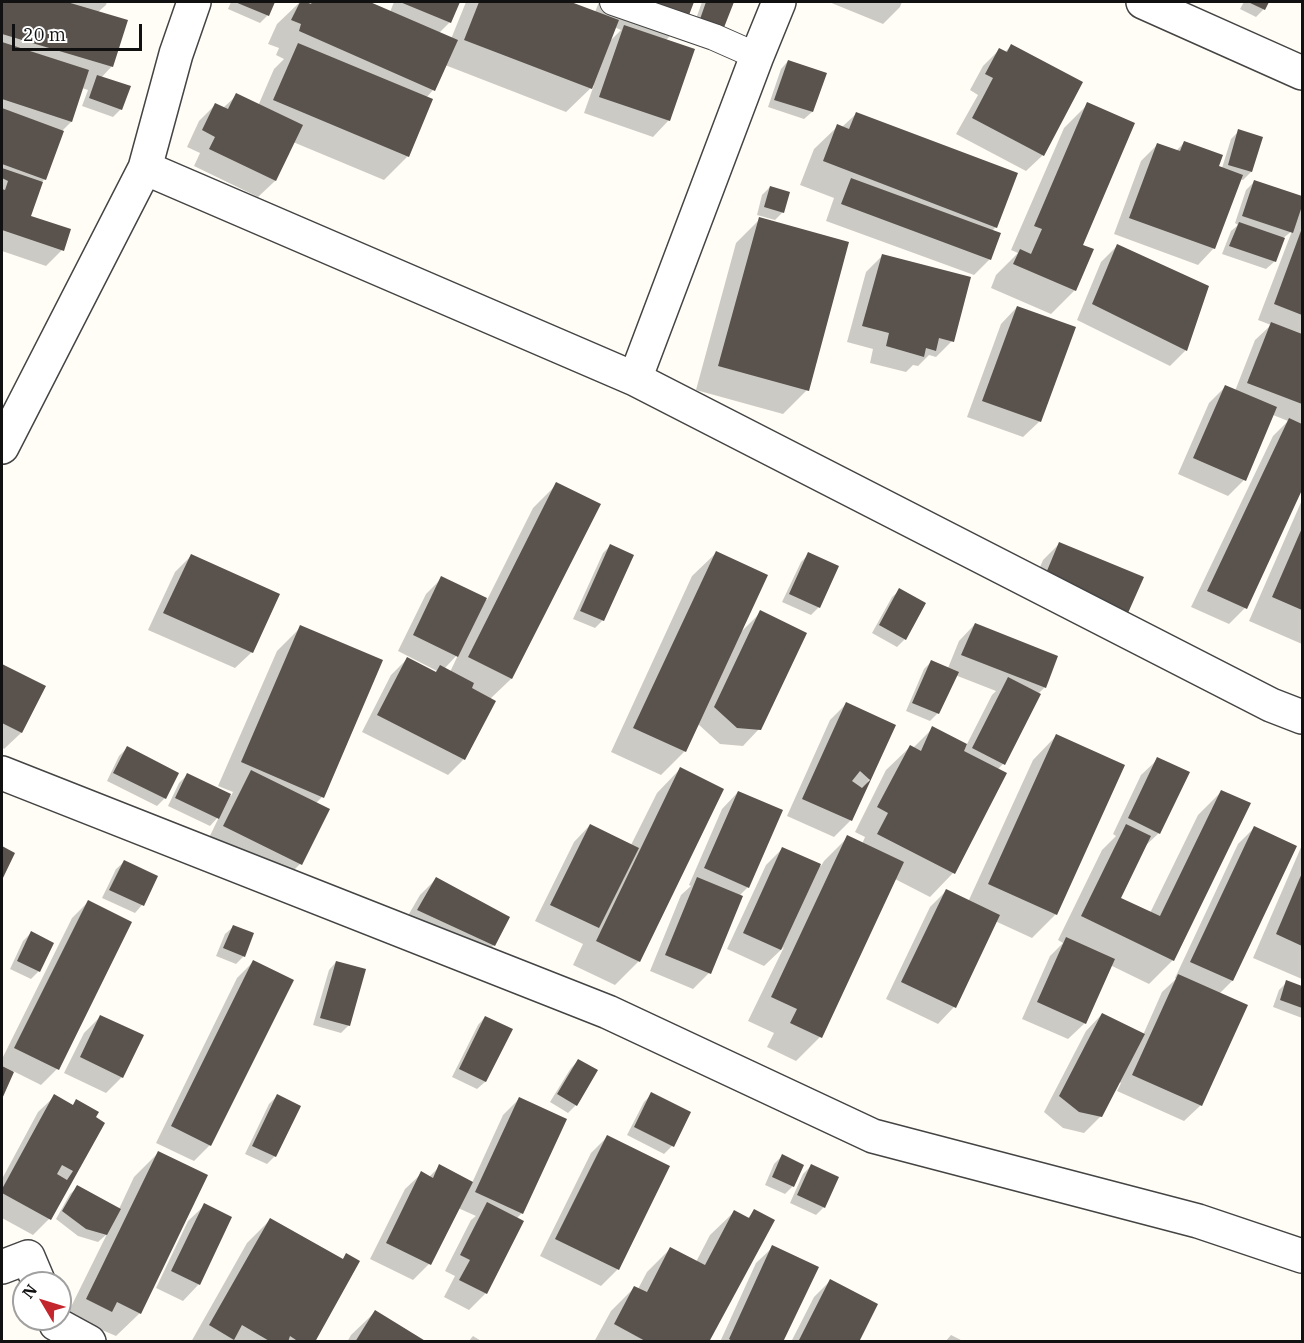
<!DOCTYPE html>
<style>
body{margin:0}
#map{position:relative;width:1304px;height:1343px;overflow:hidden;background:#fffdf5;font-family:"IBM Plex Serif",serif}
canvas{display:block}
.frame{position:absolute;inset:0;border:3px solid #111;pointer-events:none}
.north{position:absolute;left:12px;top:1271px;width:60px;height:60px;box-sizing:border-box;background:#fff;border:2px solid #a0a0a0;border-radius:50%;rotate:308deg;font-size:16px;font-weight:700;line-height:24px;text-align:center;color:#111}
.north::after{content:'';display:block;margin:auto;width:21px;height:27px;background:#c4262e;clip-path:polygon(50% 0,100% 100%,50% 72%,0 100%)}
.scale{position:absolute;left:12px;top:24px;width:130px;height:27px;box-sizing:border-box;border:3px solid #111;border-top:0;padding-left:8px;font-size:18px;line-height:21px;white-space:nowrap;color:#111;-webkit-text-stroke:4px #fff;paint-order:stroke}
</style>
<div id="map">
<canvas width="1304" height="1343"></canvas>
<div class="frame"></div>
<div class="north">N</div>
<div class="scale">20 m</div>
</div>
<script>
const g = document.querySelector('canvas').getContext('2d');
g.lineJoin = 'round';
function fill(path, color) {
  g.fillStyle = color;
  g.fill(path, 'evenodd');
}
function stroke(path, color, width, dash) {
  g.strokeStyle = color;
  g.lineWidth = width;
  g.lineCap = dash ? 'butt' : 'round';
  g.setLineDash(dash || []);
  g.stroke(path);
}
fill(new Path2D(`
 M2 2H107L106 5 98 12 112 66 101 78 121 109 113 117 82 106 88 90 82 88 71 122 63 130 45 179 41 183 30 216 62 250 46 266 2 251Z
 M231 2H274L268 15 260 23 228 9Z
 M300 2H366L390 12 394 2H459L450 22 438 34 451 39 466 2H567L595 12 599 2H692L684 22 665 41 669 120 653 137 584 113 594 85 566 112 445 65 433 90 426 98 408 156 384 180 293 142 275 181 258 197 194 166 200 153 187 147 199 121 215 105 223 108 237 95 258 106 274 69 284 59 276 55 279 48 268 44 277 24ZM614 27 621 30 608 43Z
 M702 2H732L722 29 692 30Z
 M829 2H902L900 7 883 24Z
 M1244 2H1268L1264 9 1256 17 1240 9Z
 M1011 46 1043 155 1026 171 956 134 978 95 970 90 983 66 999 50 1004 53Z
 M788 61 812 112 804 119 768 107 781 69Z
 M1088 104 1081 246 1075 290 1051 314 991 288 996 275 1018 253 1011 250 1064 128Z
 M856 114 996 227 992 231 990 259 974 275 826 221 834 198 800 185 814 149 838 126 842 127Z
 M1239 131 1251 172 1243 180 1240 179 1214 248 1198 265 1114 234 1141 161 1157 145 1176 151 1184 143 1217 167 1222 168 1231 139Z
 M1254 182 1302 197V487L1245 608 1229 624 1191 607 1273 436 1288 421 1273 415 1244 480 1228 496 1178 474 1209 403 1226 386 1235 391 1255 340 1271 325 1258 320 1292 231 1282 239 1274 262 1266 269 1222 254 1231 231 1238 225 1235 223 1246 190Z
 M770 187 783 212 775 220 757 215 762 195Z
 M760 219 807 390 783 414 696 390 736 243Z
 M1117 246 1186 350 1170 366 1077 320 1101 262Z
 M882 256 952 341 936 357 929 355 918 366 913 365 906 372 870 363 873 349 847 342 866 272Z
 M1017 307 1040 421 1023 437 967 417 1001 324Z
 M557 484 511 679 490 699 464 759 448 775 362 732 391 675 407 659 434 673 437 671 398 651 426 594 442 578 487 600 533 508ZM459 653 450 672 444 669Z
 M1302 500V644L1249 621Z
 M1060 543 1127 612 1111 629 1029 594 1043 560Z
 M611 545 632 555 603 620 595 628 573 619 603 553Z
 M716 553 740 633 761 612 759 729 743 746 720 744 698 724 685 751 661 775 611 752 692 576Z
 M809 554 819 607 811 615 782 602 801 562Z
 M191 556 252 652 235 668 148 630 175 572Z
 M900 590 905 639 897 647 872 633 892 597Z
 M975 624 1056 657 1045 687 1038 694 1003 764 997 770 1005 773 953 873 930 897 895 879 820 1037 796 1061 767 1047 774 1033 748 1021 784 947 764 966 727 949 766 865 782 849 821 866 824 861 848 837 862 844 865 837 855 832 886 770 910 747 913 748 933 728 966 746 992 695 996 691 955 675 938 713 930 721 906 711 924 669 932 661 948 668 959 641Z
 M301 627 322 797 316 803 300 864 284 880 207 842 220 815 210 826 168 806 179 783 187 775 231 796 233 792 218 786 277 651Z
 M2 665 44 687 21 733 4 749 2 747Z
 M846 704 894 725 850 821 834 837 787 816 830 720Z
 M1056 736V914L1032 938 995 921 954 1007 938 1024 886 999 930 907 946 891 968 902 1033 760Z
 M127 748 165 798 157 806 107 781 119 756Z
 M1158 759 1159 833 1143 848 1119 898 1150 913 1198 815 1222 791 1173 960 1149 984 1110 965 1085 1023 1068 1039 1022 1019 1050 956 1063 943 1058 940 1102 850 1116 836 1113 834 1141 775Z
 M680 769 639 961 615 985 573 965 583 944 535 921 574 842 590 825 631 845 657 793Z
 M738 792 748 887 739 896 709 973 693 989 650 971 681 895 691 886 689 885 722 809Z
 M1254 828 1295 846 1232 981 1219 994 1201 1105 1184 1121 1117 1091 1121 1083 1119 1082 1101 1116 1084 1133 1063 1128 1044 1112 1086 1031 1102 1014 1143 1035 1162 992 1176 979 1175 978 1238 844Z
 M1302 845V979L1253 958Z
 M124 862 142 905 135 913 102 898 116 869Z
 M436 879 494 945 478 962 402 926 420 895Z
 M88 902 57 1069 41 1085 13 1071 2 1095V1059L72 918Z
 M233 927 244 956 236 964 216 956 225 934Z
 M31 933 39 971 31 979 10 969 23 941Z
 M253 962 210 1145 194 1161 156 1143 237 978Z
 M336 962 349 1025 341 1033 313 1025 329 970Z
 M1287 982 1302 987V1018L1273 1007 1279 990Z
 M100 1017 122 1077 106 1093 64 1073 84 1033Z
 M485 1017 511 1029 485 1082 477 1089 452 1077 478 1025Z
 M578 1061 576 1105 568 1113 550 1102 571 1068Z
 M652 1094 689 1113 672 1146 664 1154 627 1135 644 1102Z
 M55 1096 72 1106 76 1101 94 1118 103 1123 49 1219 33 1235 2 1218V1179L38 1112Z
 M277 1096 275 1156 267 1164 245 1154 269 1104Z
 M519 1099 522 1213 517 1218 522 1221 486 1293 469 1310 444 1297 455 1276 445 1271 471 1220 476 1216 458 1208 429 1264 413 1280 370 1259 405 1189 422 1173 429 1177 440 1166 472 1183 503 1115Z
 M607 1137 668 1167 617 1270 601 1286 540 1256 591 1153Z
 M158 1153 140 1313 116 1336 95 1327 87 1335 63 1323 107 1234 98 1242 78 1236 56 1219 70 1194 78 1187 119 1209 134 1177Z
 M782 1156 793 1186 785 1194 765 1185 774 1164Z
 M811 1166 824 1207 816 1215 790 1203 803 1174Z
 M205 1205 199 1284 183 1301 156 1288 188 1221Z
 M755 1211 708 1342H594L611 1311 635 1287 638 1289 647 1272 671 1248 696 1262 710 1235 734 1212 747 1219Z
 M270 1220 342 1260 346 1255 313 1342H191L247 1243Z
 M773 1247 782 1342H720L756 1263Z
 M830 1281 858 1342H791L814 1297Z
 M375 1312 424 1342H347L351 1335Z
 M951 1335 965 1342H945Z
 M473 1336 483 1342H468Z`), '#0003');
fill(new Path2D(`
 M2 2H67L128 20 113 67 2 34Z
 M235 2H275L269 16Z
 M300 2H306L311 4 312 2H370L458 40 435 91 299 31 301 24 291 20Z
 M400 2H460L451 23Z
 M479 2H571L619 20 592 89 464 40Z
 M633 2H694L686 23Z
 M706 2H734L723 30 699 22Z
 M1248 2H1269L1265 10Z
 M624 25 695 49 670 121 599 97Z
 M2 42 89 70 72 122 2 99Z
 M298 43 433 99 409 157 273 100Z
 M1011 44 1083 82 1044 156 972 118 993 78 985 74 999 48 1007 52Z
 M788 60 827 73 813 112 774 100Z
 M97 75 131 86 122 110 89 98Z
 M236 93 303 125 276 181 209 149 215 137 202 130 215 103 228 109Z
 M1087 102 1135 123 1083 245 1094 249 1076 291 1013 264 1020 249 1031 254 1042 229 1034 226Z
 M2 108 64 131 46 180 2 164Z
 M856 112 1018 173 997 228 823 161 837 124 849 129Z
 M1238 129 1263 137 1252 172 1228 165Z
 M1184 141 1223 155 1219 166 1243 175 1215 249 1129 218 1157 143 1180 151Z
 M2 168 43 182 31 216 71 229 64 251 2 230V189L5 190 8 181 2 178Z
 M851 178 1001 233 991 260 841 204Z
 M1254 180 1302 196V206L1293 233 1242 216Z
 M770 186 790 192 784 213 764 207Z
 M759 217 849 242 809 391 718 366Z
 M1239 222 1285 238 1276 262 1229 246Z
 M1302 228V315L1274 304Z
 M1117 244 1209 286 1187 351 1092 304Z
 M882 254 971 277 954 342 939 338 936 351 926 348 924 357 886 346 889 333 862 326Z
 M1017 306 1076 327 1041 422 982 401Z
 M1271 322 1302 334V404L1247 383Z
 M1225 385 1277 407 1246 481 1193 458Z
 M1289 418 1302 424V490L1247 609 1207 591Z
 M556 482 601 504 512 679 468 657Z
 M1302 528V610L1272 597Z
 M1059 542 1144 577 1128 613 1044 578Z
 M610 544 634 555 604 621 580 611Z
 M716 551 768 575 686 752 633 728Z
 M808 552 839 566 820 608 789 594Z
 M191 554 280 594 253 653 163 613Z
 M441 576 487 598 458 657 413 635Z
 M899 588 926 603 906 640 879 625Z
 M760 610 807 633 761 730 737 728 714 707Z
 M975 623 1058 656 1046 688 961 655Z
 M300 625 383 660 324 798 241 762Z
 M407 657 436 672 440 665 474 683 472 688 496 701 465 760 377 715Z
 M931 660 959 672 939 714 912 703Z
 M2 664 46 686 22 733 2 723Z
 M1008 677 1041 694 1005 765 972 748Z
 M846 702 896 725 852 821 802 799ZM860 771 870 780 862 788 852 781Z
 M932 726 967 744 964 751 1007 773 955 874 877 834 888 813 877 807 910 745 921 751Z
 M1056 734 1125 765 1057 915 988 884Z
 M127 746 179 773 166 799 113 773Z
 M1157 757 1190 772 1160 834 1128 818Z
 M680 767 724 789 640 962 596 941Z
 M251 770 330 809 302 865 223 826Z
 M187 773 231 794 219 819 175 798Z
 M1221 790 1251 803 1174 961 1081 916 1126 824 1151 836 1121 898 1160 916Z
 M738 791 783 810 749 888 704 868Z
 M590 824 639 848 599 928 550 905Z
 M1254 826 1297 846 1233 981 1190 962Z
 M847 835 904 862 822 1038 790 1023 797 1009 771 997Z
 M2 846 15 853 2 880Z
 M782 847 821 864 781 950 743 933Z
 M124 860 158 876 144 906 109 890Z
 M1302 873V946L1276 934Z
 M436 877 510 917 495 946 417 910Z
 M697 877 743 896 711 974 665 955Z
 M946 889 1000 915 956 1008 901 982Z
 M88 900 132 922 59 1070 14 1048Z
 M233 925 254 933 245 957 223 948Z
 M31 931 54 943 40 972 17 961Z
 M1066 937 1115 959 1086 1024 1037 1002Z
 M253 960 294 980 211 1146 171 1126Z
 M336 961 366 969 350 1026 320 1018Z
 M1178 974 1248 1005 1202 1106 1132 1075Z
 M1286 980 1302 986V1008L1280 1000Z
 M1102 1013 1145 1034 1102 1117 1079 1112 1059 1096Z
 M100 1015 144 1035 123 1078 80 1057Z
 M485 1016 513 1029 486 1082 459 1069Z
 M578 1059 598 1070 577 1106 557 1094Z
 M2 1066 14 1072 2 1099Z
 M651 1092 691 1112 674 1147 634 1127Z
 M54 1094 73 1105 76 1099 99 1112 96 1117 105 1123 51 1220 2 1193V1189ZM62 1165 73 1171 67 1180 57 1174Z
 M277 1094 301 1106 276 1157 252 1146Z
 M519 1097 567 1119 523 1214 475 1192Z
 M607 1135 670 1166 619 1270 555 1239Z
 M158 1151 208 1175 141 1314 117 1302 112 1312 86 1299Z
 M782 1154 804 1165 794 1187 772 1177Z
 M439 1164 473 1182 431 1265 386 1243 421 1171 433 1178Z
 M811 1164 839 1177 825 1208 797 1195Z
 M77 1185 121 1209 107 1235 86 1229 62 1211Z
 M487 1202 524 1221 487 1294 459 1280 470 1260 460 1255Z
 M204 1203 232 1217 200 1285 171 1271Z
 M754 1209 775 1220 709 1342H647L614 1324 634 1286 647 1292 670 1247 705 1265 734 1210 749 1218Z
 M270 1218 343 1259 346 1253 360 1261 315 1342H299L290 1336 288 1342H271L242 1325 234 1340 209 1325Z
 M772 1245 819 1267 783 1342H734L729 1339Z
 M830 1279 878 1304 859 1342H798Z
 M375 1310 427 1342H355Z`), '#5a524d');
const lane = new Path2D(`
 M613 2 714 37 757 56`);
const street = new Path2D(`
 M1143 2 1302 73
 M145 168 635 379 1271 705 1302 717
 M635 379 757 56 779 2
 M2 447 145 168 176 54 194 2
 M2 773 608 1012 873 1136 1198 1221 1302 1256
 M2 1267 28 1257 39 1283
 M54 1319 56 1324 89 1342`);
stroke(lane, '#444', 28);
stroke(street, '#444', 36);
stroke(lane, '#fff', 26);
stroke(street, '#fff', 33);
</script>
